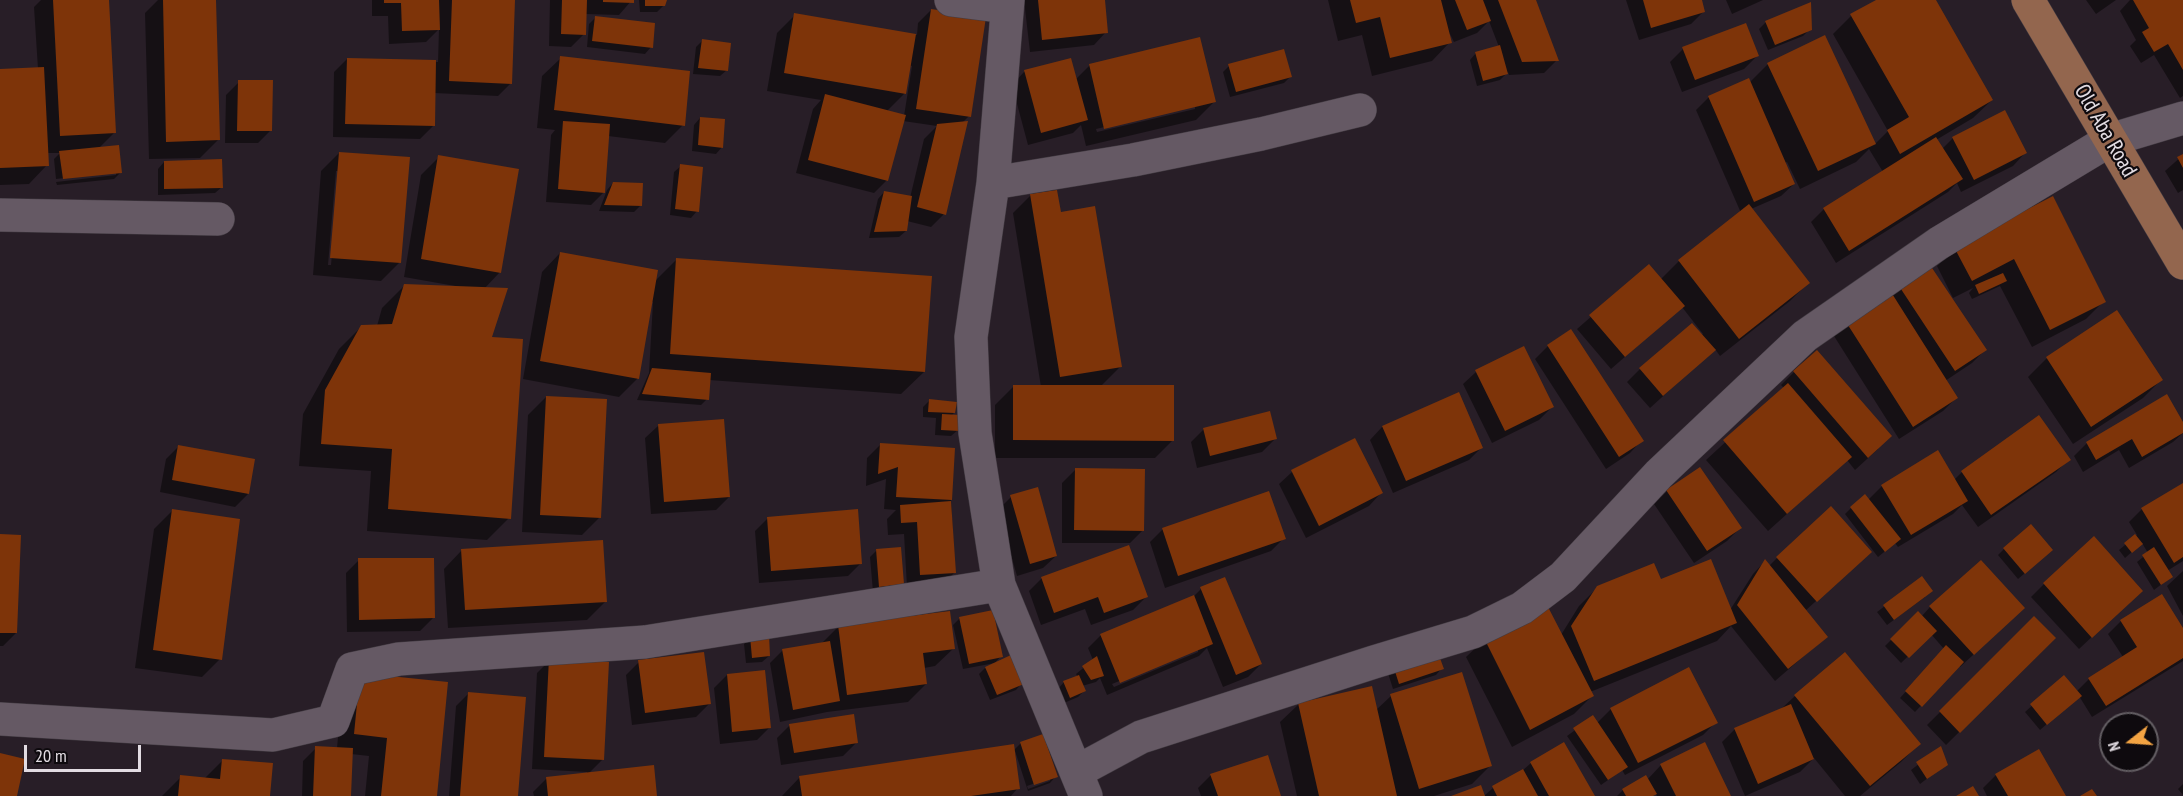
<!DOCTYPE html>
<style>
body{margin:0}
#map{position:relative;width:2183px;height:796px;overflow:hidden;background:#281e27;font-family:"PT Sans Narrow",sans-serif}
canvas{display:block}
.north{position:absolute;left:2099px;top:712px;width:60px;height:60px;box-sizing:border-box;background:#0e0a0e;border:2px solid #635e63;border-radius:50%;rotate:253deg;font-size:16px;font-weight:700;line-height:24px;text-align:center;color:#e2dce2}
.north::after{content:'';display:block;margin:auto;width:21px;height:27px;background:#f4a443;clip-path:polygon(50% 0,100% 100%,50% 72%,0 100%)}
.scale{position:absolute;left:24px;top:745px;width:117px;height:27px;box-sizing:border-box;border:3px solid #e2dce2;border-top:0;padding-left:8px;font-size:18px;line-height:21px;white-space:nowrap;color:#e2dce2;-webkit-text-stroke:4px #0e0a0e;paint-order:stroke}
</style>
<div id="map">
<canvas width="2183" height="796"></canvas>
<div class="north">N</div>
<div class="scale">20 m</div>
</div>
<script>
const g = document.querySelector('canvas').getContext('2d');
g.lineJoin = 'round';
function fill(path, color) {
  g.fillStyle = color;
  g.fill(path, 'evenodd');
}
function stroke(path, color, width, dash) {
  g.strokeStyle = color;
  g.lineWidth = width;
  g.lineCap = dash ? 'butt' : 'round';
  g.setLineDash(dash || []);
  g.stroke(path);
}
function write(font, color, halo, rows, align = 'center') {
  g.font = font + ' "PT Sans Narrow",sans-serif';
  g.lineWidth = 4.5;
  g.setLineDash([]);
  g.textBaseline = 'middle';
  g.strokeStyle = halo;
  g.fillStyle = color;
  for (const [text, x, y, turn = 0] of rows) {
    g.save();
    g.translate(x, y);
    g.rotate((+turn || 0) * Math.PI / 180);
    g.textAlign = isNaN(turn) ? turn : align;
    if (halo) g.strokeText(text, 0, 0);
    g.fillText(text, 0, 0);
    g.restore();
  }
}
fill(new Path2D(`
 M41 0H107L114 133 98 149 121 172 114 179 57 185 56 182 116 175V172L56 179 54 159 60 153H47V165L29 184 0 185V71L38 69 34 7Z
 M158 0H215L218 140 200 158 149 159 145 13Z
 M372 0H514L511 83 498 96 434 93 433 126 420 139 333 137 334 72 347 59 438 62 439 29 426 42 389 44 388 16H372Z
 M550 0H632L619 15 585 14 584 34 571 47 549 46Z
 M639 0H665L664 5 657 12H640Z
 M1024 0H1103L1106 32 1094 45 1030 52Z
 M1328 0H1534L1557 60 1544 73 1509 75 1508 72 1500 80 1477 86 1470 60 1476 53 1499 47 1489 21 1477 33 1454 42 1450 34 1449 35 1450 42 1432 61 1372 76 1362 35 1338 41Z
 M1626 0H1700L1704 11 1691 24 1639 40Z
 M1726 0H1763L1732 14Z
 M1879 0H1935L1992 100 1973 118 1936 140 1942 149 1953 138 2025 153 2013 166 1961 192 1957 183 1948 192 1836 263 1811 222 1824 209 1883 172 1869 149 1856 162 1800 189 1787 162 1785 163 1794 184 1781 196 1751 209 1808 283 1790 301 1720 356 1715 349 1650 408 1627 382 1640 369 1703 334 1682 307 1611 369 1577 329 1649 266 1660 280 1679 261 1741 213 1696 110 1709 97 1749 83 1768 64 1875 144 1888 131 1833 34 1851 16Z
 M2086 0H2116L2096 14Z
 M2130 0H2183V96L2180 98 2154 55 2141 63 2130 46 2136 40 2120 11Z
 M931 10 969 116 962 123 944 214 931 227 907 221 906 231 899 237 869 238 878 199 884 192 910 198 924 139 937 126 903 121 887 180 874 193 796 173 813 109 821 100 767 91 777 33 795 15 917 35 918 23ZM909 65 912 66 904 116 886 112 905 93Z
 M595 18 651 47 645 54 587 47 589 24Z
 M1766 22 1810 29 1803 36 1768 50 1759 29Z
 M702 41 727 70 720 76 693 74 696 47Z
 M1683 49 1757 56 1744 69 1682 92 1670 62Z
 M561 58 683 125 665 143 608 136 604 192 591 205 546 202 551 135 555 130 537 128 542 76Z
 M1090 65 1214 102 1196 120 1086 146 1081 125 1073 133 1028 145 1012 85 1024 72 1076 79ZM1195 106V109L1097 132 1096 129Z
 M1229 66 1290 77 1284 83 1230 97 1223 72Z
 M239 82 270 131 258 143H225L226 95Z
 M700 118 722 147 716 154 692 151 694 125Z
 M339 153 399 263 381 281 313 275 321 171ZM336 171H339L331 265H328Z
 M2183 155V190L2178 193 2165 171Z
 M439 157 500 272 484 289 509 518 487 540 367 531 371 471 299 466 303 414 339 349 362 326H377L382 308 404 286 455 288V286L404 277 421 175Z
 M164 162 222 187 215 193 158 195V169Z
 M681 166 697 211 691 218 670 215 674 172Z
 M613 183 641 205 634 212 599 211 607 190Z
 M1031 195 1060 213 1120 367 1100 387 1173 440 1155 458H995V405L1013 387H1041L1013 213Z
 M2052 198 2104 301 2086 319 2032 347 2000 286 1972 299 1969 293 1973 288 1953 298 1937 266 1955 248Z
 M560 253 655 281 677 259 924 372 901 394 709 380 707 399 701 405 637 400 649 373 653 302 651 301 637 379 619 397 523 379 542 272Z
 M1898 284 1985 350 1972 363 1945 381 1956 398 1943 411 1899 439 1834 336Z
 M2117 312 2161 380 2143 398 2073 444 2028 377 2046 359Z
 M1548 346 1642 440 1630 453 1606 469 1535 359Z
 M1476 372 1552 407 1539 420 1492 443 1463 384Z
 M1794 372 1878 449 1855 470 1847 460 1768 531 1706 460 1784 388 1781 385Z
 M2166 396 2183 424V433L2173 442 2129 468 2119 450 2083 472 2074 456 2087 443Z
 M546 397 600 517 582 535 522 532 528 415Z
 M929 401 954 413 951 416 958 430 951 436 935 435 936 418 923 417V407Z
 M2039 417 2069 459 2056 472 1978 527 1962 505 1953 514 1898 547 1895 543 1878 557 1845 514 1851 508 1868 500 1882 486 1938 452 1954 480 1962 472Z
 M658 426 729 497 716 510 651 514 645 438Z
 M1382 427 1482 447 1469 460 1393 493 1370 440Z
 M1204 429 1275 439 1262 452 1197 468 1191 442Z
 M1354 440 1381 493 1369 506 1306 538 1279 484 1292 472Z
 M880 445 951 500 955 572 942 585 907 587 904 534 888 535 887 519 896 510 884 509 886 479 866 486 867 458Z
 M179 446 248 494 235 507 160 492 166 459Z
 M1699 469 1740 528 1727 541 1694 563 1654 504 1667 491Z
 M1075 470 1143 530 1130 543H1062V483Z
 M2183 485V561L2167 571 2171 577 2154 590 2137 562 2148 553 2142 543 2125 558 2119 550 2137 535 2129 522 2142 509Z
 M1268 493 1284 538 1271 551 1165 588 1150 542 1162 530Z
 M1011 497 1056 556 1043 568 1017 576 998 510Z
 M172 511 220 659 202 677 135 668 154 529Z
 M768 518 861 563 848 576 759 583 755 531Z
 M0 535 16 633 3 646H0Z
 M2004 549 2045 556 2018 579 1998 555Z
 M462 550 605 602 587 620 448 628 444 569Z
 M877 550 896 590 873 592 870 557Z
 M1777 558 1857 564 1805 611 1826 637 1775 681 1731 626 1717 641 1590 692 1592 696 1574 714 1512 747 1466 657 1485 639 1561 635 1579 606 1598 587 1660 581 1730 610 1753 574 1765 561 1769 566Z
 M359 560 433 618 420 631 347 632 346 573Z
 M2183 571V616L2167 586Z
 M1042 578 1146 597 1133 610 1091 625 1085 609 1041 625 1029 591Z
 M1922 578 1925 597 1887 625 1877 612Z
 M2044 584 2128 603 2079 649 2031 597Z
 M1201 589 1261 664 1248 677 1223 687 1207 648 1199 656 1107 695 1100 678 1096 682 1082 686 1084 691 1078 697 1064 703 1058 689 1064 682 1078 677 1076 674 1093 660 1088 648 1101 635 1192 598ZM1198 649V652L1114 687 1112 684Z
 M1930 607 2010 621 1960 667 1959 665 1915 712 1900 698 1944 649 1931 634 1901 663 1885 646 1918 613 1921 617Z
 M960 618 1001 656 995 663 963 669 953 625Z
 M2034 619 2054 638 1946 745 1927 725Z
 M2121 621 2183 630V661L2092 717 2079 696 2040 730 2025 712 2064 677 2076 692 2089 679 2123 657 2108 634Z
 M839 626 954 648 935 666 924 668 926 684 908 702 827 712 780 722 770 663 783 650 821 644Z
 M750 638 769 656 762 662 746 663 744 644Z
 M550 660 603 759 588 774 656 796H534L533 792 546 779 587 774V772L532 769 537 673Z
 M639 662 709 704 696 717 632 725 626 675Z
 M985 668 1022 683 1016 690 990 700 979 674Z
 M1442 668 1436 675 1393 689 1388 673Z
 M360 675 435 796H365L369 756 351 754 350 796H302L303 761 316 748H337L342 693Z
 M727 675 769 728 757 740 720 744 714 688Z
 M468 694 517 796H449L456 706Z
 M1391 696 1490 766 1472 784 1434 796H1297L1280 722 1299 704 1376 710Z
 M1795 696 1919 744 1901 762 1860 796H1845L1814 758 1800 772 1745 796 1722 742 1735 729 1781 709Z
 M1611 709 1716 722 1703 735 1625 775 1622 770 1601 785 1567 736 1593 717 1597 723Z
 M790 725 856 743 843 756 781 765 777 738Z
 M1021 743 1056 776 1050 783 1028 791 1015 751 1018 788 1011 796H782L800 777 1013 751ZM1050 778V781L1028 789 1027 786Z
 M1940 748 1946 764 1920 784 1911 770Z
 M223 760 269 796H162L181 777 204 779Z
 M1531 763 1593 796H1484L1493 788 1522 771Z
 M1661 765 1729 796H1657L1655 793 1652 796H1617L1623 790 1647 780Z
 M1211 775 1280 796H1201L1198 788Z
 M1996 775 2064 796H1987L1983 788Z
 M2183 784V795L2178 789Z`), '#0007');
fill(new Path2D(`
 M53 0H109L116 133 60 136Z
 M163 0H216L220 140 166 142Z
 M384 0H439L440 30 402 31 401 3H384Z
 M452 0H515L512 84 449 81Z
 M562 0H587L586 35 561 34Z
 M603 0H634V3L603 2Z
 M645 0H667L665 6H645Z
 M1038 0H1105L1108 33 1042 40Z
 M1350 0H1441L1452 43 1390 58 1380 17 1356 23Z
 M1455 0H1483L1491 21 1467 30Z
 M1498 0H1536L1559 61 1522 62Z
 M1643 0H1702L1705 12 1651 28Z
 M1876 0H1936L1993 100 1900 154 1887 130 1909 117 1850 14Z
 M2133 0H2183V70L2168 44 2154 52 2142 32 2149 28Z
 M1811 2 1812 30 1775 45 1765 21Z
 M931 9 986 17 971 117 916 109Z
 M794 13 916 34 906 94 784 73Z
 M595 16 655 23 653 48 592 41Z
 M1746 23 1759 56 1695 80 1682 47Z
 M1825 35 1876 144 1818 171 1767 63Z
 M1200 37 1216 102 1104 129 1089 64Z
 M702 39 731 43 728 71 698 68Z
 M1500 45 1508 74 1483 81 1475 52Z
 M1284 49 1292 77 1236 92 1228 64Z
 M560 56 690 71 685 126 554 110Z
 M347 58 436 60 435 126 345 124Z
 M1071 58 1088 120 1041 133 1024 70Z
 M44 67 49 166 0 168V69Z
 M1749 78 1795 184 1754 202 1708 96Z
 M238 80H273L272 131H237Z
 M825 94 906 115 888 181 808 160Z
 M2005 110 2027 153 1974 180 1952 137Z
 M700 117 725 119 723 148 698 145Z
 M563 121 610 124 605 193 558 189Z
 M968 121 946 215 917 207 937 124Z
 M1936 137 1963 179 1849 251 1823 208Z
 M119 145 122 173 63 179 59 151Z
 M339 152 410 157 401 263 330 258Z
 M2183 154V168L2177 157Z
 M438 155 519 169 501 273 421 259Z
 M222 159 223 188 164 189V161Z
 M680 164 703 167 699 212 675 209Z
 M613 182 643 183 642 206 604 205Z
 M1057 190 1061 212 1095 206 1122 367 1060 377 1030 194Z
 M884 191 912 196 907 231 874 232Z
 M2053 196 2106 302 2050 330 2014 259 1972 281 1954 247Z
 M1749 204 1810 283 1739 339 1678 260Z
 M560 252 658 270 639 379 540 361Z
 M676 258 932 276 925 372 670 354Z
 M1928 262 1987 350 1955 371 1897 283Z
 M1649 264 1685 306 1625 357 1589 315Z
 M2003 273 2007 281 1979 294 1975 285Z
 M404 284 508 288 492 337 523 339 511 519 388 509 392 449 321 444 325 390 361 325 392 324Z
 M1891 292 1958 398 1913 427 1846 322Z
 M2117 310 2163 380 2091 427 2046 357Z
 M1692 323 1716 350 1663 396 1639 368Z
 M1571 329 1644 441 1619 457 1547 345Z
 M1524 346 1554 407 1505 431 1475 370Z
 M1817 350 1892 436 1868 458 1793 371Z
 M652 368 711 373 709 400 642 394Z
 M1788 383 1852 457 1787 514 1723 440Z
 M1013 385H1174V441L1013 440Z
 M1459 392 1483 448 1406 481 1382 426Z
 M2167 394 2183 422V433L2142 457 2132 439 2096 460 2086 442Z
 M546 396 607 399 601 518 540 515Z
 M929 399 957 402 955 413 928 412Z
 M1270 411 1277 439 1210 456 1203 428Z
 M942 414 961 415 959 431 941 430Z
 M2039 415 2071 460 1991 515 1961 471Z
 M724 419 730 497 664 502 658 424Z
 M1355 438 1383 493 1319 526 1291 470Z
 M880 443 955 448 952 500 896 497 898 467 878 474Z
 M178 445 255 459 249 494 172 480Z
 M1938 450 1968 501 1911 535 1881 485Z
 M1700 467 1742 528 1707 551 1666 490Z
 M1075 468 1145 469 1144 531 1074 530Z
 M2183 483V557L2174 563 2141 508Z
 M1038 487 1057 556 1030 564 1010 495Z
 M1269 491 1286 539 1178 576 1162 528Z
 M1865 494 1901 539 1885 552 1850 507Z
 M951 501 956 573 920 575 917 522 901 523 900 505Z
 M1831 506 1872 552 1817 602 1776 557Z
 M172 509 240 519 222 660 153 650Z
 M858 509 862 564 771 571 767 517Z
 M2031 524 2053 550 2025 574 2003 548Z
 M0 534 21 535 17 633H0Z
 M2135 534 2143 544 2132 553 2124 543Z
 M2094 536 2143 591 2092 638 2043 583Z
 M603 540 607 602 465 610 461 549Z
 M1129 545 1148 597 1104 613 1098 597 1054 613 1041 577Z
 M901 547 904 584 879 587 876 549Z
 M2154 547 2173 577 2161 585 2142 555Z
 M358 558H434L435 618 359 620Z
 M1711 559 1737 623 1594 681 1571 626 1597 586 1654 563 1661 579Z
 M1765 559 1828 637 1788 669 1737 605Z
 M1981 560 2025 608 1974 655 1929 606Z
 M1922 576 1933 591 1894 620 1883 605Z
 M1225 577 1262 664 1236 675 1200 587Z
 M2162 594 2183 628V658L2106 706 2088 678 2137 647 2120 620Z
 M1194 595 1213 644 1120 683 1100 634Z
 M1547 605 1594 696 1530 730 1484 638Z
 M993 610 1003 657 969 664 959 617Z
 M950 611 955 649 923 653 927 684 847 695 838 625Z
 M1918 611 1937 631 1909 658 1890 639Z
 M2034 616 2056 638 1960 733 1939 711Z
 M769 635 770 656 752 658 750 636Z
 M830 641 840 701 793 710 782 649Z
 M1946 645 1964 662 1922 707 1905 691Z
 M1437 650 1444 669 1399 684 1393 665Z
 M704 652 711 704 645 713 638 660Z
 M1845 652 1921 744 1870 786 1794 695Z
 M1011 655 1024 684 997 695 985 667Z
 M1097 656 1104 676 1091 680 1082 666Z
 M549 658 609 662 604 760 544 757Z
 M1689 667 1718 723 1638 763 1610 708Z
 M765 670 771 728 732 732 727 674Z
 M1462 672 1492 766 1419 789 1390 694Z
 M360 673 448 682 437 796H381L387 738 354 734Z
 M1079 675 1086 691 1070 698 1063 681Z
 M2064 675 2082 696 2047 725 2030 704Z
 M1372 686 1397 796H1319L1298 703Z
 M468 692 526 697 518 796H460Z
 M1791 704 1814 759 1758 784 1734 728Z
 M854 714 858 743 794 753 789 724Z
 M1593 715 1628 767 1608 780 1573 728Z
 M1043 734 1058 777 1034 785 1020 742Z
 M1564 742 1595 796H1549L1530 762Z
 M1705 742 1731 796H1676L1660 764Z
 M1014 744 1020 789 971 796H802L799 776Z
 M315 746 353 748 351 796H313Z
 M1941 746 1948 765 1927 779 1916 762Z
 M2039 749 2066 796H2008L1995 774Z
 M0 753 25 759 17 796H0Z
 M1268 755 1281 796H1218L1210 774Z
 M222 759 273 763 270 796H178L180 775 220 779Z
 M654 765 657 796H548L546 777Z
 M1523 769 1538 796H1497L1492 786Z
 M1646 775 1657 794 1653 796H1626L1622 789Z
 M1481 785 1485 796H1451Z
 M1973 786 1979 796H1956Z
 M2092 789 2097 796H2080Z`), '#7e3409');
const street = new Path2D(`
 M951 0 1006 7
 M1008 0 993 183 971 337 975 433 999 585 1086 796
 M993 183 1133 160 1261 134 1360 110
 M0 215 218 219
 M0 719 273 735 333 721 352 669 399 659 645 642 999 585
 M1078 771 1141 737 1374 662 1473 632 1522 608 1563 577 1659 474 1805 336 1939 243 2110 140 2183 118`);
const primary = new Path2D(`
 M2028 0 2183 263`);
stroke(street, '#423b42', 34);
stroke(primary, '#423b42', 34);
stroke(street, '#655964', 33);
stroke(primary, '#93664e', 33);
write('22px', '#e2dce2', '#0e0a0e', [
 ["Old Aba Road",2105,131,60]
]);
</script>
